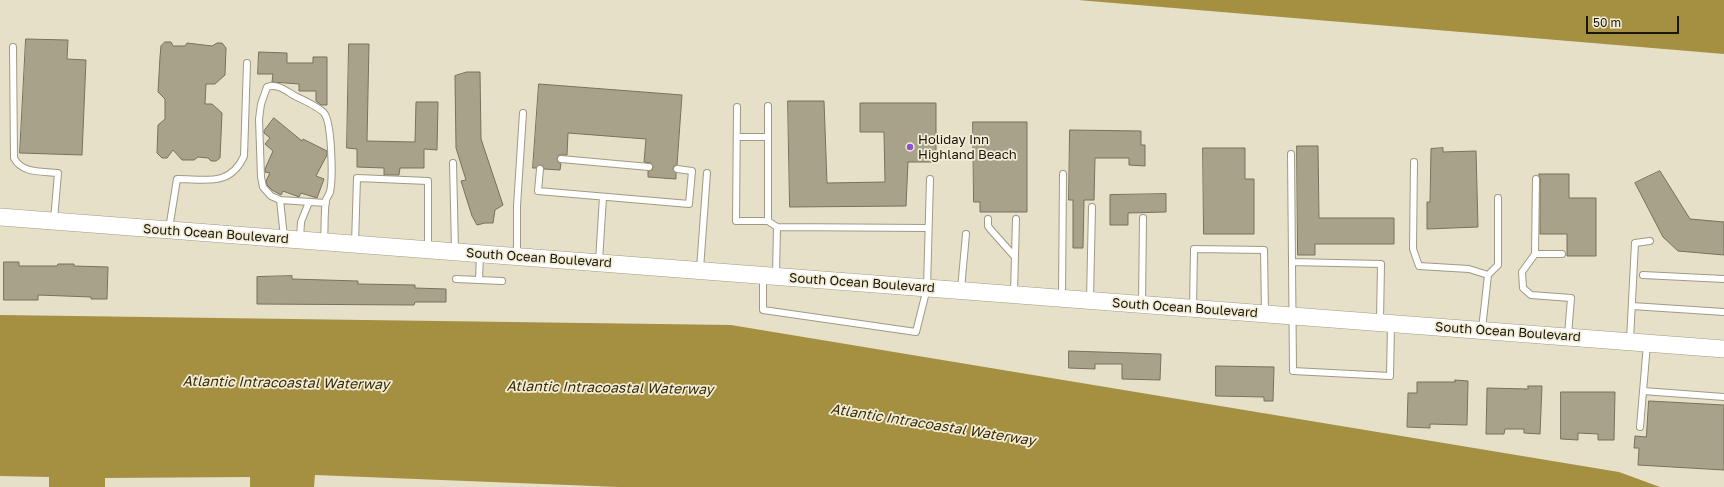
<!DOCTYPE html>
<style>
body{margin:0}
#map{position:relative;width:1724px;height:487px;overflow:hidden;background:#e7e0c8;font-family:"Golos Text",sans-serif}
canvas{display:block}
.scale{position:absolute;left:1586px;top:16px;width:93px;height:18px;box-sizing:border-box;border:2px solid #19160e;border-top:0;padding-left:5px;font-size:12px;line-height:14px;white-space:nowrap;color:#19160e;-webkit-text-stroke:3px #f4edd5;paint-order:stroke}
</style>
<div id="map">
<canvas width="1724" height="487"></canvas>
<div class="scale">50 m</div>
</div>
<script>
const g = document.querySelector('canvas').getContext('2d');
g.lineJoin = 'round';
function fill(path, color) {
  g.fillStyle = color;
  g.fill(path, 'evenodd');
}
function stroke(path, color, width, dash) {
  g.strokeStyle = color;
  g.lineWidth = width;
  g.lineCap = dash ? 'butt' : 'round';
  g.setLineDash(dash || []);
  g.stroke(path);
}
function write(font, color, halo, rows, align = 'center') {
  g.font = font + ' "Golos Text",sans-serif';
  g.lineWidth = 3.5;
  g.setLineDash([]);
  g.textBaseline = 'middle';
  g.strokeStyle = halo;
  g.fillStyle = color;
  for (const [text, x, y, turn = 0] of rows) {
    g.save();
    g.translate(x, y);
    g.rotate((+turn || 0) * Math.PI / 180);
    g.textAlign = isNaN(turn) ? turn : align;
    if (halo) g.strokeText(text, 0, 0);
    g.fillText(text, 0, 0);
    g.restore();
  }
}
fill(new Path2D(`
 M1078 0H1724V54Z
 M0 315 731 325 1619 472 1660 487H618L315 475 314 487H250V477L105 478V487H49V477L0 476Z`), '#a59042');
const building = new Path2D(`
 M26 39 68 40 67 59 86 60 82 155 20 153Z
 M165 42H171L173 46H185L187 43 212 46 217 43H222L226 48 225 75 215 84H206L205 104H212L222 113 220 158 216 161H211L208 158 198 157 194 160H182L173 150 167 158H162L157 153 158 125 165 119V99L158 92 160 57 161 46Z
 M349 44H369L367 141 415 142 416 102H438L437 150 424 149V168H400L399 175H384V168L357 167V149L347 148Z
 M259 52 287 53V63H313V57H327V105H321L316 101V91H299V84L272 82 273 74H258Z
 M467 72H480L481 139 503 205 495 210 493 223H485L477 225 472 216 461 181 466 180 456 148 455 76Z
 M539 84 682 95 677 165 674 166 673 169 676 173V179L648 177V171L652 170 653 167 651 163 644 162 646 139 568 133 567 155H559L557 158 558 162 561 164 560 170 544 169 543 166 540 165 536 168H533Z
 M788 101H824L827 183 885 182 884 132H860V103H936V162H908L906 206 790 207Z
 M274 118 302 141 303 139 327 151V155L316 176 324 179 317 198 301 193 299 197 283 191 281 195 272 190 267 185 266 181 270 173 265 172V169L273 151 265 144 270 138 264 133V131Z
 M973 122H1027V212H980V202H974Z
 M1070 130 1141 131V145H1145V166L1129 165V158H1095L1094 200H1084L1083 248H1073V200H1069Z
 M1297 146H1318L1319 218H1394V244H1315V255H1298Z
 M1203 148H1245V179H1254V234H1204Z
 M1443 148V152L1476 151 1478 227 1427 229V202H1430L1431 149Z
 M1660 171 1690 219 1724 222V255L1678 251 1663 237 1635 183Z
 M1539 174H1569V198H1596V256H1567V234H1540V179Z
 M1166 194V212L1128 213V225H1110V195Z
 M4 262H19V266H57L58 264H74V266L108 267 107 299H91V297L38 295V300H4Z
 M292 276V279L358 281V284L415 285V288L446 289V302H415L414 305 257 304V277Z
 M1069 351 1161 354 1160 380 1122 379V364H1095V369L1069 368Z
 M1216 366 1274 367 1273 401H1264V397L1216 396Z
 M1455 380 1468 381 1467 425 1430 424V428L1407 427 1408 393H1417V382H1455Z
 M1528 386H1542L1540 434 1524 433V429H1505L1504 434H1486L1487 388 1528 389Z
 M1561 392H1615L1614 440H1598V434L1578 433V440L1561 439Z
 M1649 401 1724 405V470L1638 465 1639 448H1634L1635 436 1646 437Z`);
fill(building, '#a9a28b');
stroke(building, '#77715b', 1);
const service = new Path2D(`
 M13 47 14 158C22 174 43 171 58 173L54 220
 M737 107 736 221H768L777 227 928 228
 M737 137H768
 M1291 154 1293 371 1390 376 1391 325
 M561 159 649 167
 M1414 162 1413 249 1419 266 1469 269 1488 275
 M453 163 455 250
 M540 169 538 191 689 204 692 171 677 169
 M1536 179 1535 254 1522 272 1523 288 1531 295 1571 298 1568 335
 M280 200 284 237
 M988 219V226L991 230 1015 257
 M768 221V106
 M169 229 177 179C206 179 230 187 244 156L247 63
 M300 238 301 222 309 202
 M324 240C325 227 324 213 326 200 327 197 329 195 330 192 333 179 332 122 324 113 319 107 303 100 295 96 286 91 277 83 267 87L261 104 259 119 261 177 263 187 271 196 280 200 326 203
 M355 244 357 178 428 181V248
 M1535 254H1562
 M517 255V206L523 113
 M599 261 603 197
 M1292 262 1381 264 1380 321
 M700 269 707 173
 M776 275 777 227
 M1643 275 1724 279
 M763 277V310L916 332 927 288 930 179
 M456 279 502 281
 M479 280 480 255
 M961 289 966 234
 M1014 293 1016 219
 M1062 296 1063 174
 M1090 299 1092 207
 M1142 303 1143 218
 M1632 306 1724 312
 M1193 308 1194 249 1264 250 1265 312
 M1482 329 1488 275 1498 265V198
 M1630 340 1635 243 1650 241
 M1643 391 1724 397
 M1640 427 1647 344`);
const secondary = new Path2D(`
 M0 217 1724 349`);
stroke(service, '#a09a83', 8);
stroke(secondary, '#a09a83', 18);
stroke(service, '#fff', 6);
stroke(secondary, '#fff', 17);
for (const [x, y, r, color] of [
 [910,147,4,"#8e53ca"]
]) {
  const dot = new Path2D();
  dot.arc(x, y, r, 0, 2 * Math.PI);
  g.fillStyle = color;
  g.fill(dot);
  stroke(dot, '#f4edd5', 1.5);
}
write('13px', '#19160e', '#f4edd5', [
 ["Holiday Inn",918,140],
 ["Highland Beach",918,155]
], 'left');
write('13px', '#19160e', '#f4edd5', [
 ["South Ocean Boulevard",216,234,4],
 ["South Ocean Boulevard",539,258,4],
 ["South Ocean Boulevard",862,283,4],
 ["South Ocean Boulevard",1185,308,4],
 ["South Ocean Boulevard",1508,332,4]
]);
write('italic 14px', '#372d0a', '#f4edd5', [
 ["Atlantic Intracoastal Waterway",286,383,1],
 ["Atlantic Intracoastal Waterway",610,388,1],
 ["Atlantic Intracoastal Waterway",933,425,9]
]);
</script>
